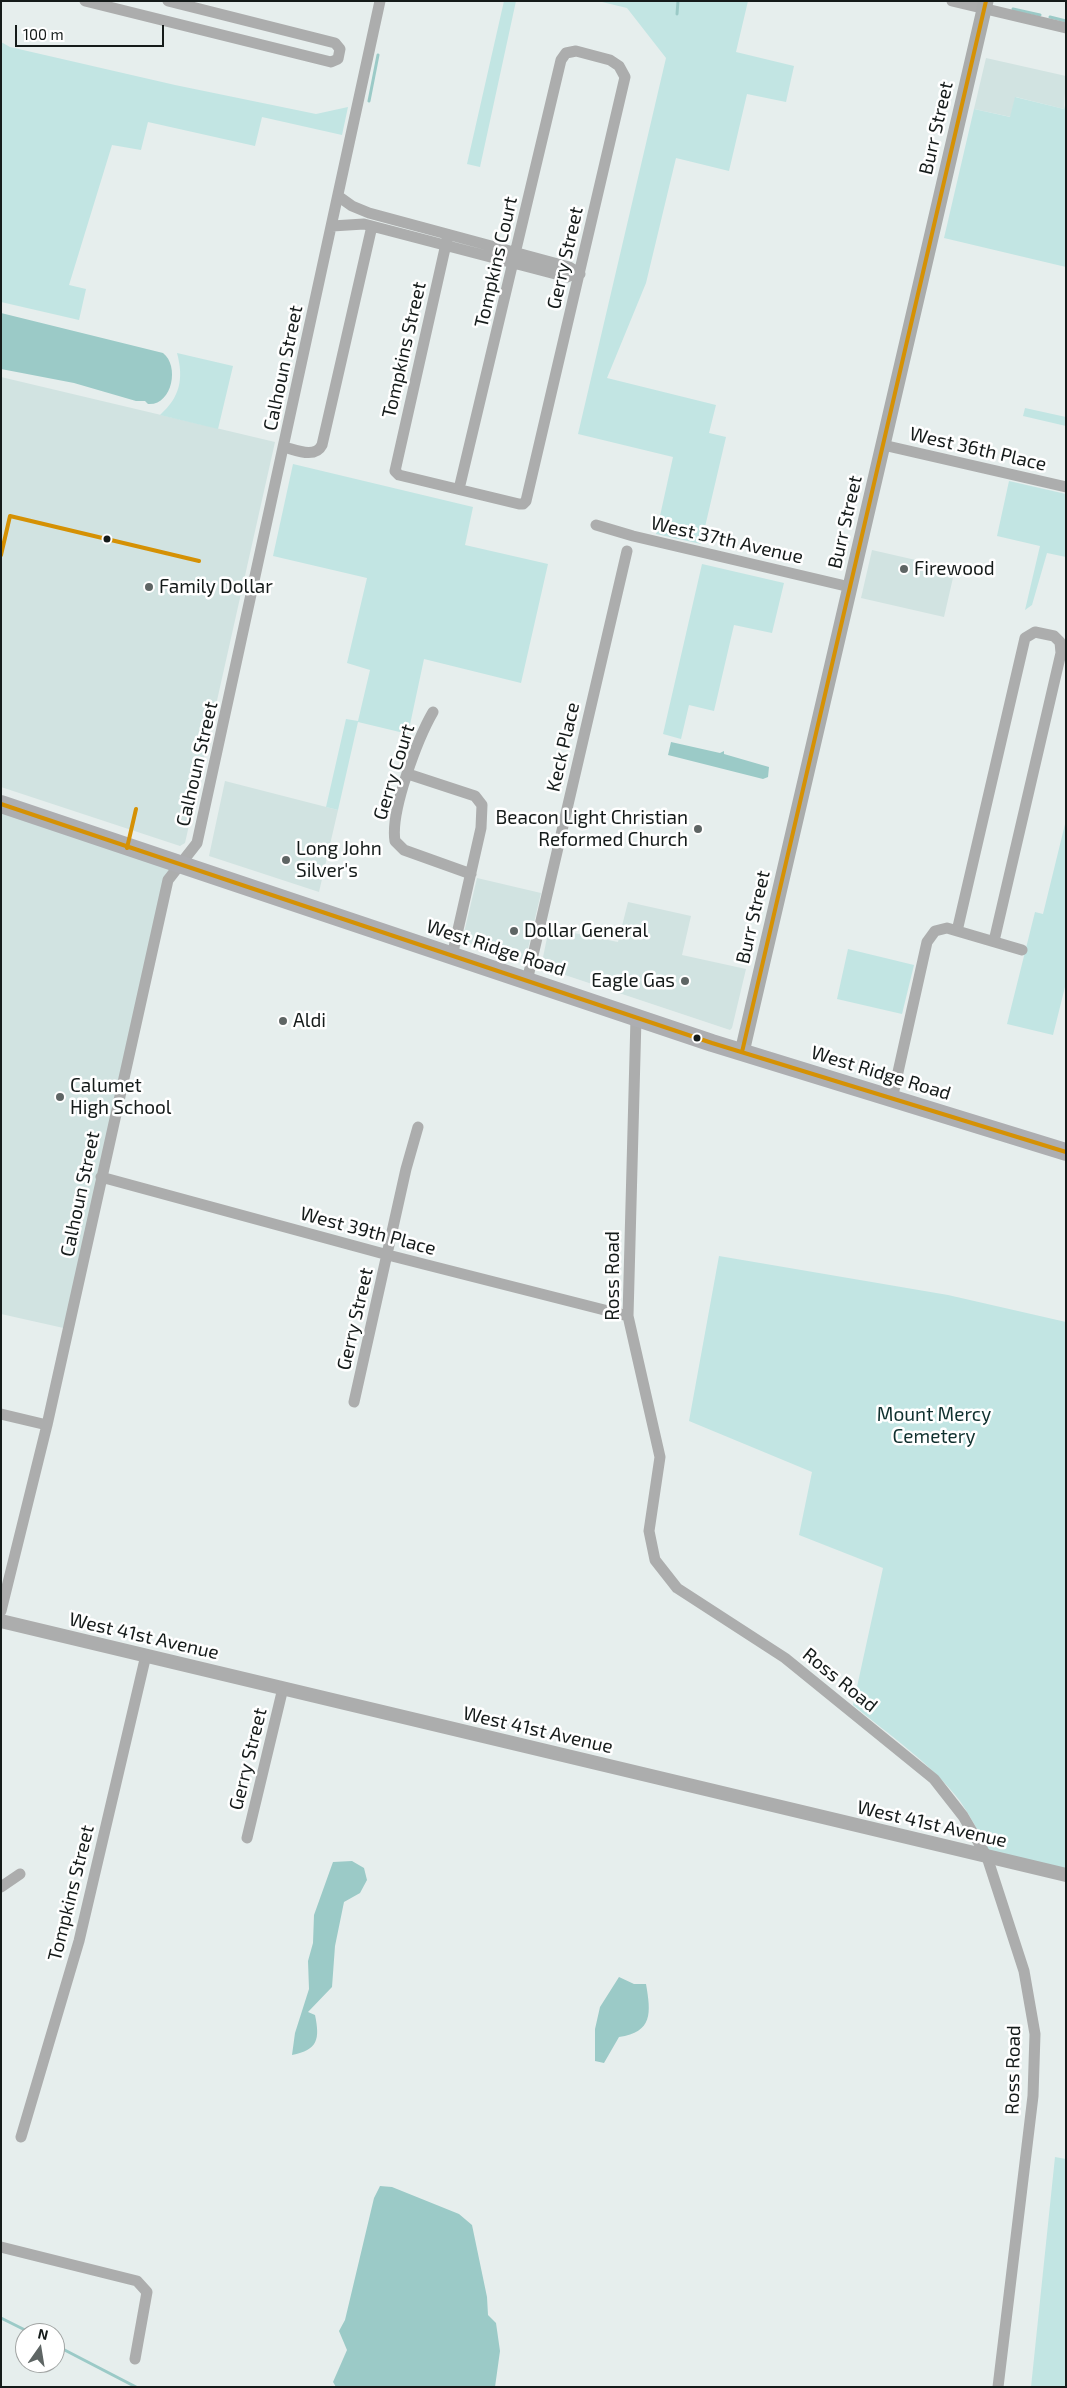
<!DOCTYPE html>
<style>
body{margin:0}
#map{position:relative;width:1067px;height:2388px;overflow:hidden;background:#e6eeed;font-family:"Exo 2",sans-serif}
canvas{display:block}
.frame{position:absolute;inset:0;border:2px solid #151b1a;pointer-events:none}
.north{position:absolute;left:15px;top:2323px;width:50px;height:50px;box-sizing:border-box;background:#fff;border:1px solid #a1a4a3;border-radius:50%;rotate:13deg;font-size:14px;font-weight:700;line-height:20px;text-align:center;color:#151b1a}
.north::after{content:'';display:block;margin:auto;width:18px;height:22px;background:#5e6564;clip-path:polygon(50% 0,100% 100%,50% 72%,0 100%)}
.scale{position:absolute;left:15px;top:25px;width:149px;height:22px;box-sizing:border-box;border:2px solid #151b1a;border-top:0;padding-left:6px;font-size:15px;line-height:18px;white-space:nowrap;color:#151b1a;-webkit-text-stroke:4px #fff;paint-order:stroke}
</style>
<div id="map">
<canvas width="1067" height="2388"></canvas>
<div class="frame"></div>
<div class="north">N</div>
<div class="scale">100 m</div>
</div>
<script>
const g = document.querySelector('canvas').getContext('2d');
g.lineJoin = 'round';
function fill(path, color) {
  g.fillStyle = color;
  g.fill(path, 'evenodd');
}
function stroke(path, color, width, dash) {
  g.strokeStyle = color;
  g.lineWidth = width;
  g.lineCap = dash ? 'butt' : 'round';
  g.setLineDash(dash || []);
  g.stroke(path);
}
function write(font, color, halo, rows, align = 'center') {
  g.font = font + ' "Exo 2",sans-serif';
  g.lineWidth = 5;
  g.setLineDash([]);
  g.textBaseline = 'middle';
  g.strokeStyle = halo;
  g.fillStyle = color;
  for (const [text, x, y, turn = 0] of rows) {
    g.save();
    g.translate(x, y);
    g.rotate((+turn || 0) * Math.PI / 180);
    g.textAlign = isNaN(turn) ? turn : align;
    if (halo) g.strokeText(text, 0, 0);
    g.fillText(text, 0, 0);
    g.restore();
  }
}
fill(new Path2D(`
 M986 58 1066 76 1064 109 1016 97 1011 117 974 109Z
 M1 377 275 442 185 843 180 846 1 787Z
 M872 550 955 569 944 617 861 598Z
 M225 781 338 810 319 892 209 856Z
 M1 803 180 866 168 880 68 1329 1 1314Z
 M477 878 541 893 526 957 521 960 462 941Z
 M628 902 691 916 682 955 746 969 732 1028 730 1030 541 967 549 928 618 942Z`), '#d1e3e1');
fill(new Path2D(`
 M504 1H516L480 167 467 164Z
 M598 1H748L736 52 794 66 786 102 747 94 729 171 676 158 646 283 607 378 716 405 709 433 726 437 701 544 656 534 673 457 578 434 666 58 627 8Z
 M1 42 10 47 175 85 316 114 348 107 342 135 262 117 255 146 148 122 141 150 112 145 69 285 86 289 79 320 1 302Z
 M1015 97 1064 109 1066 101V267L944 238 974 109 1010 117Z
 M177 353 233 366 218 429 160 415C180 397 184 379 177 353Z
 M1025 408 1066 417V426L1023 416Z
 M293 464 473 507 465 545 548 564 521 683 424 659 408 734 358 722 338 810 326 807 346 719 358 721 370 670 347 663 367 578 273 556Z
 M1009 481 1066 494V557L1047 553 1032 605 1025 610 1040 546 997 536Z
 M702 564 784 583 772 633 734 625 714 711 689 705 681 739 663 734Z
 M1066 820V983L1053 1035 1007 1024 1035 912 1043 914Z
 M848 949 914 965 902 1014 837 999Z
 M719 1256 948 1295 1066 1322V1873L988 1851C980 1834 971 1817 960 1801 932 1764 889 1735 853 1705L883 1568 799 1535 812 1472 689 1421Z
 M1055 2157 1066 2159V2387H1031Z`), '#c2e5e3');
fill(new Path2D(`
 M1 313 163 353C180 366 172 406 148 404L145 401H136L74 383 1 369Z
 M671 742 720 753 724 751V754L762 765 769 767 768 777 763 779 668 755Z
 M352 1861 364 1868 367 1880 360 1893 344 1902 335 1946 332 1987 308 2012 315 2015C320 2039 318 2050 292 2055L295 2033 309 1989 308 1961 313 1943 314 1915 333 1862Z
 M619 1977 634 1984H646C651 2013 653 2032 619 2037L604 2063 595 2061V2029L600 2007Z
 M380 2186 392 2187 459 2214 472 2225 487 2297 488 2315 496 2323 500 2351 495 2387H336L333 2382 347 2350 339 2331 345 2320 374 2198Z`), '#9bcac7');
stroke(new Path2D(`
 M1013 9 1040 15
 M677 14 678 1
 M1050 17 1066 21
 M369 101 378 55
 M1 2318 31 2333
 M55 2345 136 2387`), '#9bcac7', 3);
stroke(new Path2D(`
 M85 1 331 62 338 59 340 49 335 43 168 1
 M952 1 1066 28
 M338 196 352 206 369 213 569 267 580 274
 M332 226 364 224 567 277 575 273
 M448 235 395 471 399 475 519 504H523L526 501 625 77 619 66 610 60 576 51 566 53 561 60 459 489
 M883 445 1066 487
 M284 447C296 450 315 459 322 445L372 226
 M596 525 633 536 850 587
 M433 712C418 738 390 811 395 841L404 850 471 874
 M408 774 475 796 482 805 481 828 452 956
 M957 931 1025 638 1035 632 1054 636 1060 642 1061 653 994 941
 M527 981 627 551
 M636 1018 628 1316 660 1457 649 1531 655 1560 677 1588 785 1658 934 1779 963 1816 987 1857 1024 1971 1035 2034 1033 2096 998 2387
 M892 1099 927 942 935 931 947 928 1022 950
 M101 1177 388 1255 628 1316
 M354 1402 406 1169 418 1127
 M1 1414 47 1425
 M1 1611 47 1425 168 880 197 843 380 1
 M247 1838 283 1688
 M1 1887 20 1874
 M21 2137 79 1941 146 1655
 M1 2247 137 2281 147 2292 135 2359`), '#acadad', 11);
stroke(new Path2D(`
 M1 1621 1066 1875`), '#acadad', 14);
stroke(new Path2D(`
 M742 1052 986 1`), '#aaacac', 15);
stroke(new Path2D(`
 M1 804 712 1043 1066 1152`), '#adaeb1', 18);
stroke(new Path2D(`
 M1 555 10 516 199 561
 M1 804 712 1043 1066 1152
 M127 848 136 809
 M742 1052 986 1`), '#d59104', 4);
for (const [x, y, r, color] of [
 [107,539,4.5,"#151b1a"],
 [904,569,5,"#5e6564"],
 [149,587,5,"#5e6564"],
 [698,829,5,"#5e6564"],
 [286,860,5,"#5e6564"],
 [514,931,5,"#5e6564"],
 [685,981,5,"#5e6564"],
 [283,1021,5,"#5e6564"],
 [697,1038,4.5,"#151b1a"],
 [60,1097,5,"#5e6564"]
]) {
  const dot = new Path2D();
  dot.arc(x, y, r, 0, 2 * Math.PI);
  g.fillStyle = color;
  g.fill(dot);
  stroke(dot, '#fff', 2);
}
write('19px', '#151b1a', '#fff', [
 ["Burr Street",936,128,-77],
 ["Gerry Street",565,258,-77],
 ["Tompkins Court",496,262,-77],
 ["Tompkins Street",404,350,-77],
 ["Calhoun Street",283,368,-78],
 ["West 36th Place",978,449,13],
 ["Burr Street",845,522,-77],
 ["West 37th Avenue",727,540,13],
 ["Keck Place",563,747,-77],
 ["Calhoun Street",197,764,-77],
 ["Gerry Court",394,772,-73],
 ["Burr Street",753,917,-77],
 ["West Ridge Road",496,948,18],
 ["West Ridge Road",881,1073,17],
 ["Calhoun Street",80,1194,-78],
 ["West 39th Place",368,1231,15],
 ["Ross Road",613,1276,-90],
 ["Gerry Street",355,1319,-77],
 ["West 41st Avenue",144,1636,13],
 ["Ross Road",840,1680,39],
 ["West 41st Avenue",538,1730,13],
 ["Gerry Street",248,1759,-76],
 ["West 41st Avenue",932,1824,13],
 ["Tompkins Street",71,1893,-76],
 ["Ross Road",1013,2070,-89]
]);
write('19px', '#151b1a', '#fff', [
 ["Firewood",914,569],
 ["Family Dollar",159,587],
 ["Beacon Light Christian",688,818,"right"],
 ["Reformed Church",688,840,"right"],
 ["Long John",296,849],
 ["Silver's",296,871],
 ["Dollar General",524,931],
 ["Eagle Gas",675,981,"right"],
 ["Aldi",293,1021],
 ["Calumet",70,1086],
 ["High School",70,1108]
], 'left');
write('19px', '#10312f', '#fff', [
 ["Mount Mercy",934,1415],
 ["Cemetery",934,1437]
]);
</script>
